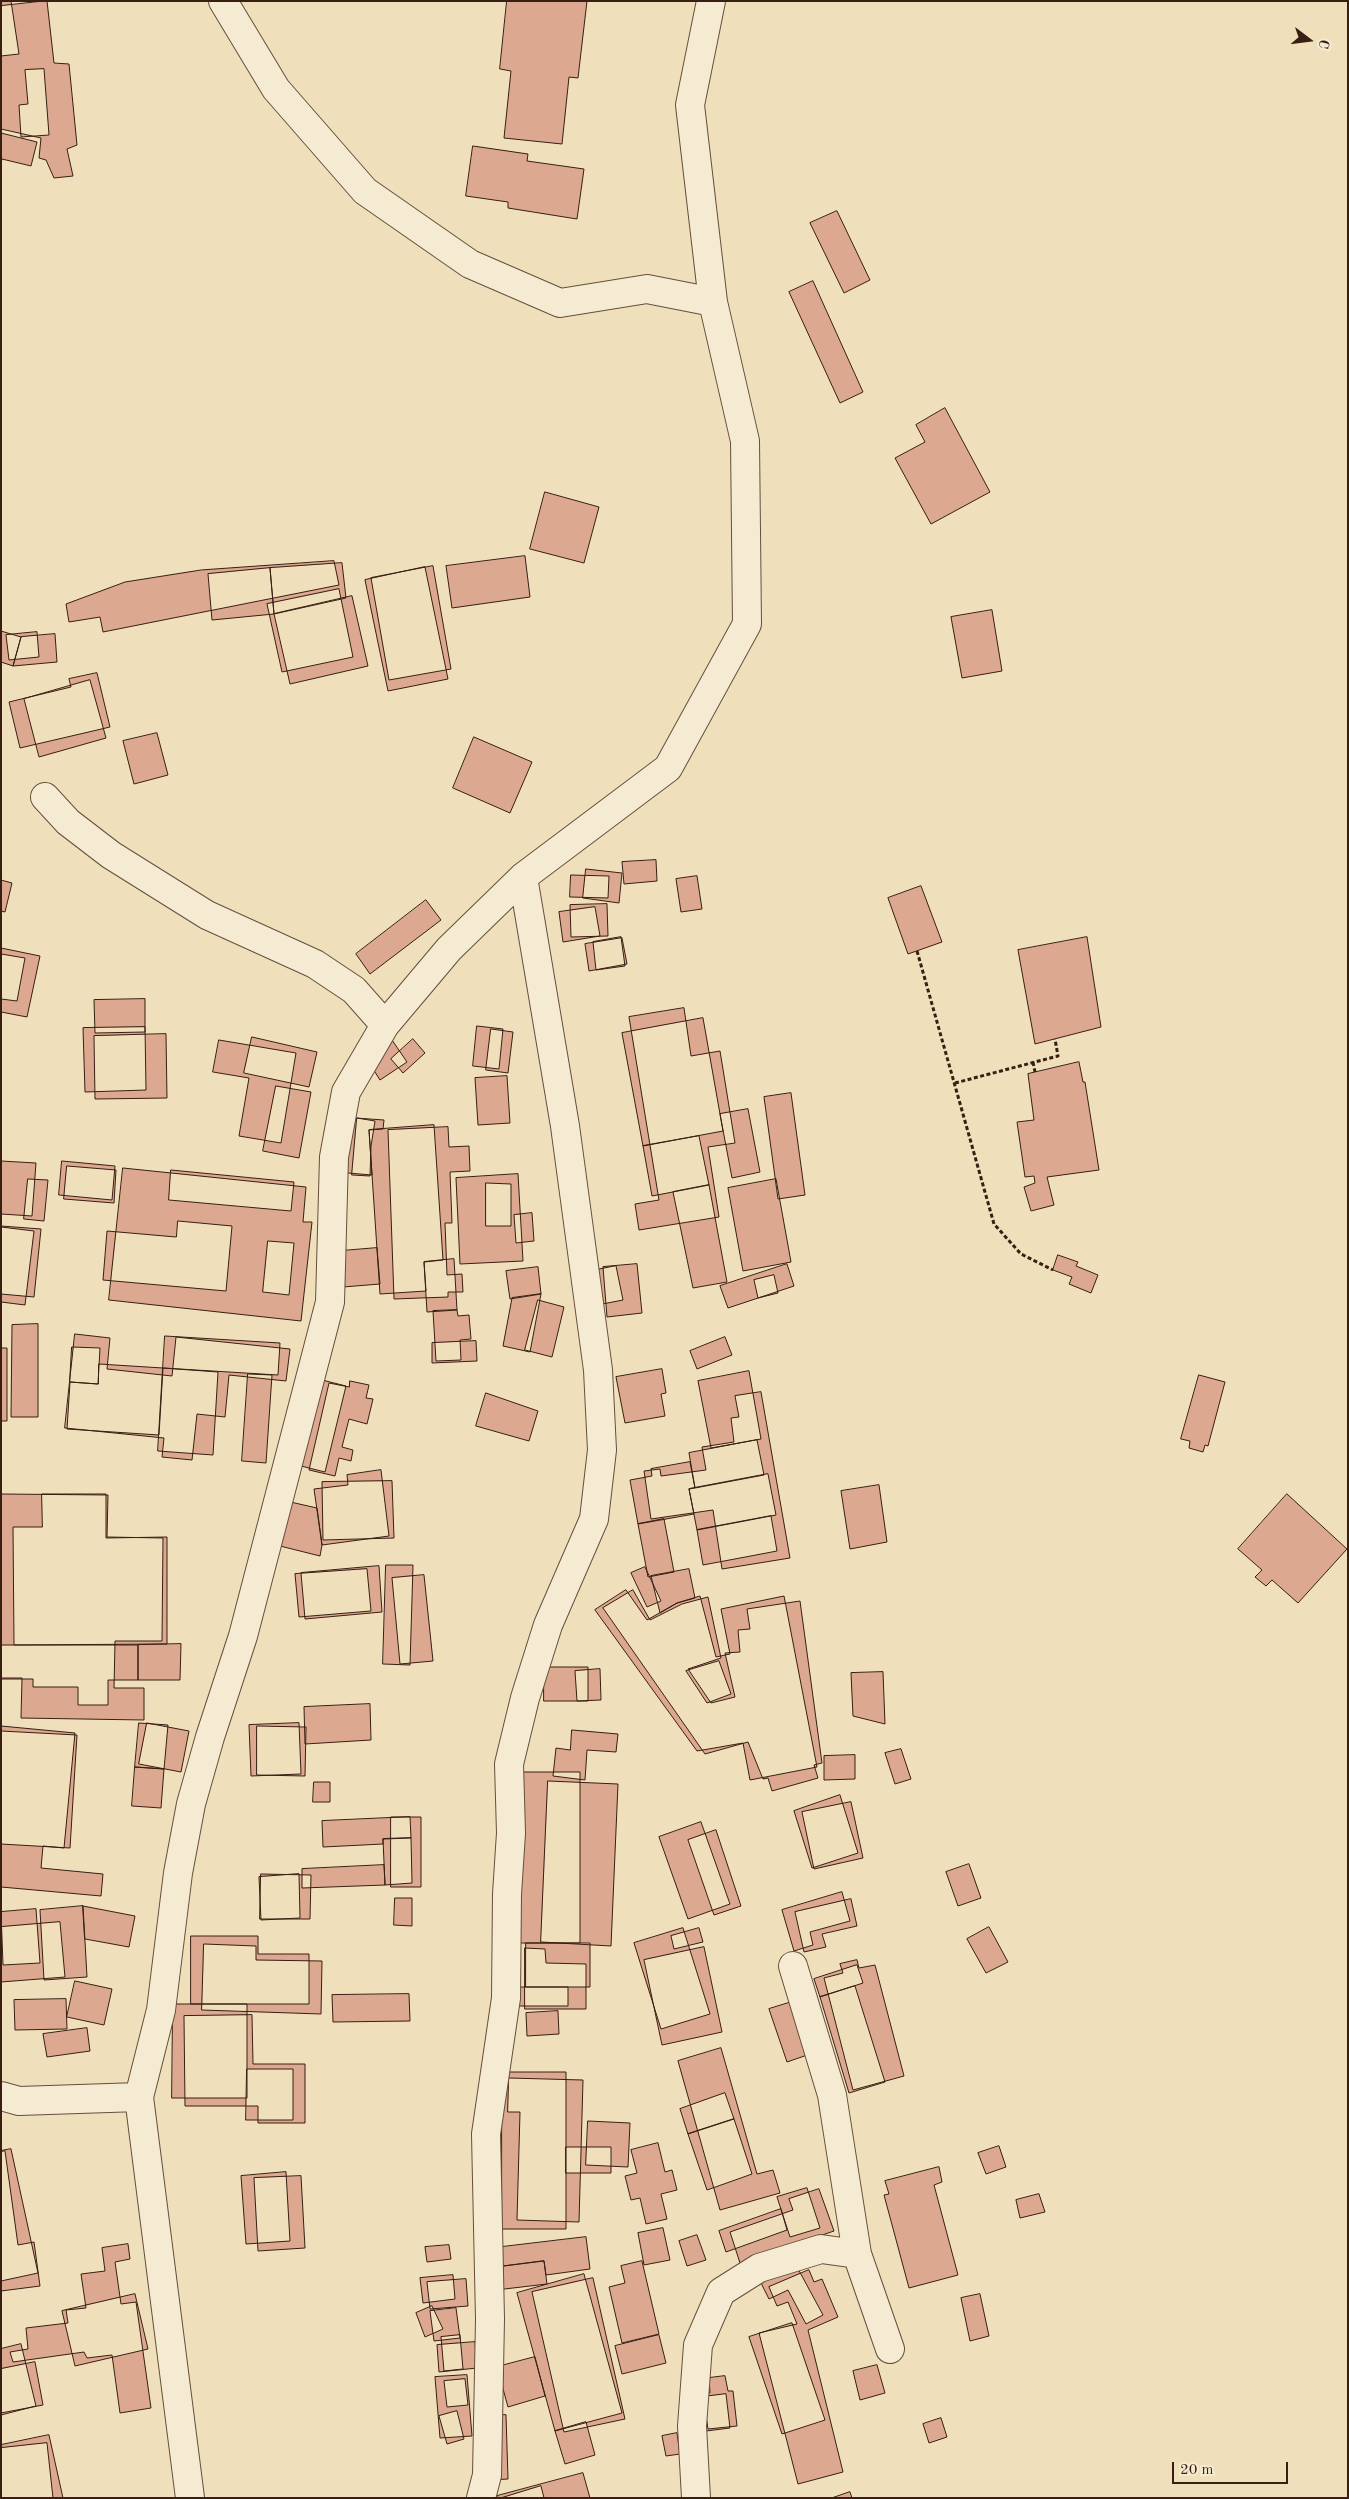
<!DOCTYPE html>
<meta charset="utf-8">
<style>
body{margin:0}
#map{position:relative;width:1349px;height:2499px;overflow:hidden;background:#efe0bb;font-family:"Old Standard TT",serif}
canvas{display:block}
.frame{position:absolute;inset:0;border:2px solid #381e13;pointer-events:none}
.north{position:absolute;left:1284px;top:15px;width:50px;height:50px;-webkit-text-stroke:4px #f5ebd3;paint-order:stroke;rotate:105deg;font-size:14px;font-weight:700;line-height:20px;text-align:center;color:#381e13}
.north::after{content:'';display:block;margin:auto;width:18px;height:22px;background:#381e13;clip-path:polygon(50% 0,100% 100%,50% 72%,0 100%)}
.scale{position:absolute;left:1172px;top:2462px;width:116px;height:22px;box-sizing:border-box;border:2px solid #381e13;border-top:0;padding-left:6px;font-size:15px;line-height:18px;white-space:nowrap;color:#381e13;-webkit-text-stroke:4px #f5ebd3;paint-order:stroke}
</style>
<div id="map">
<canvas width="1349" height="2499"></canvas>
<div class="frame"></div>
<div class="north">С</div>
<div class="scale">20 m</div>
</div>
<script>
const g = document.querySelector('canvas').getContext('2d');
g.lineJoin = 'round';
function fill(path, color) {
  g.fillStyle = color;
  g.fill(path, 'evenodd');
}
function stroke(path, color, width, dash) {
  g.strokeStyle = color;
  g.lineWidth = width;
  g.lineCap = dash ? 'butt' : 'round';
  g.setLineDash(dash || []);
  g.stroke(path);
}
const building = new Path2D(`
 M1 1H11L19 54 1 56Z
 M47 1 54 63 69 64 77 145 67 149 73 176 54 178 46 160 39 158 41 138 1 129V6Z
 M507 1H587L578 78 569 77 562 144 504 138 511 71 500 69Z
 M44 69 49 135 21 137 19 105 28 104 25 70Z
 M1 133 37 142 31 166 2 159 1 163Z
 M473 146 528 154 527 161 584 169 577 219 508 208V202L466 196Z
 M837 211 870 280 844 293 810 223Z
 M813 281 863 392 840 403 789 292Z
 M945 408 990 492 931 524 895 458 925 442 916 425Z
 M545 492 599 507 584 563 530 549Z
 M525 556 530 597 452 608 446 566Z
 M334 561 339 585 103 632 100 617 69 622 66 604 125 582 201 570Z
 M342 563 346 598 274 614 270 568Z
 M433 566 451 669 389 680 371 578Z
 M425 567 448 679 388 691 365 580Z
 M270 568 274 614 212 620 208 574Z
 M339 589 353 657 282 672 267 604Z
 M352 596 368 666 290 684 274 614Z
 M992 610 1002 671 962 678 951 617Z
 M1 631 21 637 13 666 1 662Z
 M37 632 39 657 9 660 6 635Z
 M55 634 57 662 13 666 21 637Z
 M97 673 110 727 20 748 9 702 71 687 69 679Z
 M90 680 106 738 39 757 24 699Z
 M157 733 168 775 134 784 123 741Z
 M474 737 532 762 510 813 453 788Z
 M656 860 657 881 624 884 622 862Z
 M586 869 622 873 619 903 583 898Z
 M571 875 609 876 608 898 570 897Z
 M697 876 702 909 681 912 676 879Z
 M1 880 12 883 5 912 1 911Z
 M921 886 942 942 908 954 888 898Z
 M426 900 441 920 370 974 356 954Z
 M607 904 608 936 571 937 570 905Z
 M595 907 600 936 563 942 559 912Z
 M621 937 625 966 596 970 593 942Z
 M1087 937 1101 1027 1035 1044 1018 950Z
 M622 938 627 964 589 971 585 944Z
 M1 948 40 956 27 1017 1 1012Z
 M1 954 25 958 17 1001 1 999Z
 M145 999V1032L95 1033 94 1000Z
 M684 1008 691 1056 720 1051 735 1143 708 1147 719 1217 639 1230 635 1204 659 1200 629 1017Z
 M703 1018 723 1131 643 1146 622 1033Z
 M477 1026 503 1029 499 1069 473 1066Z
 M145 1027 146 1090 85 1092 83 1028Z
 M491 1029 513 1032 508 1073 486 1070Z
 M166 1034 167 1098 95 1099 94 1036Z
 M252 1037 317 1052 309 1087 244 1073Z
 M413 1039 425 1053 403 1073 391 1059Z
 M219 1040 296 1053 281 1143 239 1136 249 1078 213 1072Z
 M392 1040 407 1062 380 1080 366 1058Z
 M1079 1062 1083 1082H1085L1099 1170 1047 1177 1054 1205 1031 1211 1024 1187 1035 1183 1034 1176 1025 1177 1017 1122 1034 1120 1028 1074Z
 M507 1076 510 1123 478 1125 475 1078Z
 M276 1086 311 1092 299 1158 263 1151Z
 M791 1093 805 1195 778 1199 764 1097Z
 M748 1109 760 1172 732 1178 720 1114Z
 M341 1117 384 1120 383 1129 369 1130 372 1175 336 1172Z
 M357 1118 375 1121 371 1146 370 1176 352 1175Z
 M434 1125 443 1260 424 1262 426 1291 380 1294 369 1130Z
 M448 1127 449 1147 469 1146 470 1171 450 1172 452 1223H445L447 1275 462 1274 463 1292H448V1297L394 1299 388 1130Z
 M699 1136 709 1185 652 1196 643 1146Z
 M1 1161 36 1163 32 1216 1 1214Z
 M62 1161 115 1166 112 1200 59 1195Z
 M67 1166 116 1170 114 1203 64 1199Z
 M123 1168 306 1187 303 1222H312L301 1321 109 1300Z
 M171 1170 294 1182 291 1211 169 1200Z
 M518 1174 523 1261 460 1264 456 1178Z
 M28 1179 48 1180 44 1221 24 1219Z
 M776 1179 791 1262 743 1271 728 1188Z
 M486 1183 511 1184V1226H486Z
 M709 1185 727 1282 693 1288 673 1192Z
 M532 1213 534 1241 516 1243 514 1215Z
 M178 1221 232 1226 226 1291 103 1280 107 1231 176 1237Z
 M1 1226 41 1229 34 1297 1 1294Z
 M1 1227 34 1231 25 1305 1 1302Z
 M268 1241 294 1243 289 1295 263 1292Z
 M377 1248 380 1284 343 1287 341 1251Z
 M1058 1255 1078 1262 1076 1266 1098 1275 1091 1293 1069 1284 1072 1277 1053 1270Z
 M454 1259 457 1310 427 1312 424 1262Z
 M637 1264 642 1313 607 1317 603 1267Z
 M787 1264 794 1286 728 1308 720 1286Z
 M616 1266 623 1300 592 1306 586 1272Z
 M538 1267 541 1294 510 1299 506 1271Z
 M774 1275 778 1293 758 1298 754 1280Z
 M541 1294 530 1352 503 1346 512 1298Z
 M538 1300 564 1307 552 1357 525 1350Z
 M457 1310 458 1316 469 1315 471 1339 460 1340 461 1360 436 1361 433 1311Z
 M38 1324V1417H11L12 1325Z
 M75 1334 110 1338 107 1369 172 1376 176 1337 290 1349 286 1381 229 1375 225 1417 197 1414 192 1460 162 1457 164 1438 65 1428Z
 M165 1336 280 1343 278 1375 163 1368Z
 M725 1337 732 1355 697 1369 690 1351Z
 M476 1341 477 1361 432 1363V1343Z
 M72 1347 100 1348 98 1384 70 1382Z
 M1 1348H7V1421H1Z
 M99 1364 163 1368 159 1435 67 1429 70 1382 98 1384Z
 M163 1368 218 1372 213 1455 158 1451Z
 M662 1369 666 1393 661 1394 665 1416 625 1423 616 1377Z
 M749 1371 761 1439 711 1448 698 1381Z
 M248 1374 272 1375 266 1463 242 1461Z
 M1199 1375 1225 1382 1208 1446 1205 1445 1203 1452 1189 1448 1190 1441 1181 1439Z
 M318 1379 346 1386 325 1472 297 1465Z
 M350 1381 369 1385 366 1398 373 1399 367 1424 349 1419 342 1447 353 1450 351 1461 339 1458 335 1476 309 1470 329 1383 349 1387Z
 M761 1392 790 1558 722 1569 713 1510 651 1519 644 1471 660 1469 661 1476 706 1470 702 1447 734 1442 731 1418 739 1417 735 1396Z
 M486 1393 538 1411 529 1441 476 1426Z
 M757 1440 764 1475 695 1488 689 1453Z
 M690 1462 695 1488 689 1489 694 1514 638 1524 630 1480 652 1476 651 1469Z
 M381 1470 389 1536 322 1545 314 1489 348 1485 347 1475Z
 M768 1474 776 1515 697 1530 689 1489Z
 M392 1481 394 1538 323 1540 322 1482Z
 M879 1485 887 1542 850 1549 841 1491Z
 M1 1494 108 1495 107 1537 163 1538 162 1641H115L114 1688H144V1720L21 1718 22 1678H1Z
 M42 1494H106V1538L167 1537V1644L14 1645 13 1527H42Z
 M1287 1494 1347 1549 1298 1603 1272 1580 1266 1586 1255 1577 1262 1570 1238 1549Z
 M286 1501 317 1508 322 1545 320 1556 276 1545Z
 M771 1516 777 1551 703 1565 697 1530Z
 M664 1519 674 1572 648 1577 638 1524Z
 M386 1565H413L410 1665 383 1664Z
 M379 1566 382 1612 305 1619 301 1573Z
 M645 1567 661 1601 647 1607 631 1573Z
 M367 1569 371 1611 299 1617 295 1574Z
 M689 1569 695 1598 677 1603 660 1613 651 1576Z
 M424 1575 433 1661 400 1664 392 1578Z
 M626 1590 647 1620 677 1603 700 1596 716 1657 730 1654 721 1609 784 1596 817 1767 750 1780 743 1743 697 1751 595 1610ZM719 1661 731 1694 707 1703 686 1671Z
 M633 1590 650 1620 682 1604 708 1597 721 1658 688 1669 711 1703 735 1697 725 1653 740 1652 738 1630 750 1629 747 1609 800 1601 822 1763 814 1765 818 1778 772 1791 768 1778 763 1779 748 1742 705 1754 603 1608Z
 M181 1644 180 1680H138V1645Z
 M1 1645H138V1680H108V1705H78V1687H33V1679H1Z
 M544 1667H588V1701H544Z
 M600 1669 601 1700 577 1701 575 1671Z
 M883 1672 885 1724 853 1716 851 1673Z
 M370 1704 371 1740 305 1744 304 1707Z
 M139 1723 168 1725 164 1769 135 1767Z
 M147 1723 189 1731 181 1772 139 1764Z
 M299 1723 301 1774 251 1776 249 1725Z
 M1 1726 75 1733 64 1848 43 1846 41 1868 103 1874 101 1896 1 1887Z
 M257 1726 306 1727 305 1776 257 1775Z
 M572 1730 618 1734 616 1752 587 1750 585 1780 553 1776 556 1748 570 1750Z
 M1 1731 77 1735 70 1848 1 1844Z
 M901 1749 911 1779 895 1784 885 1753Z
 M855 1755V1779L824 1780V1756Z
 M135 1767 164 1769 161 1808 132 1806Z
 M507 1772H580V1943H507Z
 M548 1781 618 1784 611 1946 541 1942Z
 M314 1782H330V1802H313Z
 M840 1795 858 1853 812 1868 794 1811Z
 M851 1802 863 1858 814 1869 802 1812Z
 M391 1817H421V1887H391Z
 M410 1817 411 1838 383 1839V1844L323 1847 322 1821Z
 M701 1822 730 1904 688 1919 659 1837Z
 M716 1830 741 1906 714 1915 688 1840Z
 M411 1838 412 1883 385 1885 383 1839Z
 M969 1864 981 1898 958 1906 946 1872Z
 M384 1865 385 1885 302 1888V1869Z
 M261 1874 311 1875 310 1919H260Z
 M299 1874 300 1918 261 1920 259 1877Z
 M842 1892 850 1921 810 1932 813 1945 794 1951 782 1910Z
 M395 1898H412V1926L394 1925Z
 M851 1899 857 1926 822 1934 826 1947 804 1952 795 1912Z
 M83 1906 135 1916 129 1947 85 1939Z
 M83 1906 87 1977 44 1980 40 1910Z
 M36 1909 40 1963 3 1965 1 1912Z
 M60 1922 65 1977 1 1982V1927Z
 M989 1927 1008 1962 986 1973 967 1939Z
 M683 1928 710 2014 661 2029 634 1943Z
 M699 1928 703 1942 674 1949 671 1936Z
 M191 1936H258V1954H309V2004H191Z
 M526 1943H590V1987H526Z
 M204 1944 256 1946V1960L322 1961 321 2014 202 2010Z
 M704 1947 722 2032 662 2045 644 1960Z
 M525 1948 545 1949 546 1963 586 1964V2009H525Z
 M857 1960 859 1968 875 1965 904 2076 853 2090 824 1978 843 1973 840 1964Z
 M857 1965 863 1983 820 1997 814 1979Z
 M75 1981 112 1989 104 2025 67 2017Z
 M855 1986 885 2082 849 2093 820 1997Z
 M500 1987H568V2006H499Z
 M409 1994 410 2021 333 2022 332 1995Z
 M66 1999 67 2029 15 2030 14 2000Z
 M795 2001 813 2053 787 2062 769 2009Z
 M173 2004H247V2098H172Z
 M558 2011 559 2034 527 2036 526 2013Z
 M252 2015 253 2064H305V2123H258V2106H185L184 2016Z
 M87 2028 90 2051 47 2057 43 2034Z
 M721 2048 757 2174 773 2170 780 2193 720 2210 678 2061Z
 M247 2069H293V2120H246Z
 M502 2072H566V2229H502Z
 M509 2078 583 2080 579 2222 517 2220 520 2112H508Z
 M725 2093 734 2119 688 2134 680 2109Z
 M734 2119 752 2174 707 2190 688 2134Z
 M588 2121 630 2123 628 2167 586 2165Z
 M658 2143 665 2172 672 2170 677 2190 661 2194 667 2219 646 2224 640 2198 631 2200 625 2176 637 2173 631 2150Z
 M999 2146 1006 2167 986 2174 978 2153Z
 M566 2147H611V2173H566Z
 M11 2149 38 2273 1 2281V2151Z
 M5 2151 18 2245 34 2242 40 2286 1 2291V2152Z
 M939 2167 942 2182 934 2185 958 2275 909 2288 884 2195 889 2194 885 2181Z
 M286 2172 290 2241 246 2244 241 2176Z
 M301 2176 305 2248 258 2251 254 2178Z
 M807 2188 820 2228 790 2237 777 2197Z
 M819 2189 834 2231 740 2263 730 2232 793 2210 789 2199Z
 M1039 2194 1045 2212 1020 2218 1016 2200Z
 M781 2209 787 2230 726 2252 719 2231Z
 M663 2228 670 2260 644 2265 638 2233Z
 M697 2235 706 2260 687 2266 679 2241Z
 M586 2237 590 2269 546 2275 544 2261 487 2268 485 2249Z
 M128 2244 130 2259 115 2262 121 2304 136 2302 151 2408 120 2413 112 2355 87 2358 84 2352 13 2362 10 2352 28 2349 26 2328 68 2323 66 2310 86 2308 81 2274 105 2271 102 2248Z
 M449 2245 451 2259 427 2262 425 2247Z
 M544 2261 547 2284 479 2292 476 2270Z
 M642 2261 659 2334 622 2343 609 2287 625 2283 621 2266Z
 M796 2265 823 2315 806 2324 788 2290 769 2299 761 2283Z
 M809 2270 814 2282 822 2279 838 2317 808 2330 843 2472 798 2484 759 2333 797 2324 788 2302 777 2306 769 2287Z
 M584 2274 622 2413 555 2431 517 2293Z
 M453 2275 455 2299 423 2303 420 2278Z
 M593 2278 625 2419 564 2432 532 2292Z
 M466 2279 468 2306 430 2309 427 2282Z
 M135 2294 148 2349 75 2366 62 2311Z
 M980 2294 989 2336 970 2341 961 2298Z
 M432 2306 443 2329 425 2337 416 2313Z
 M456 2308 460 2338 434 2341 430 2311Z
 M792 2323 825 2420 782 2434 749 2337Z
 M460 2335 463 2369 444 2371 441 2337Z
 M659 2335 666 2363 622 2374 615 2346Z
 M475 2342 477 2368 439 2372 437 2345Z
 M21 2344 36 2406 1 2415V2349Z
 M535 2357 545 2396 508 2407 497 2367Z
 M35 2362 43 2405 1 2413V2369Z
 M877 2365 885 2393 860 2400 853 2371Z
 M467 2375 472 2436 440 2438 435 2377Z
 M725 2376 728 2391H733L737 2426 708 2429 703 2394 710 2393 709 2378Z
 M465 2379 468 2405 447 2407 444 2381Z
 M726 2394 730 2428 698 2432 694 2398Z
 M457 2411 464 2439 447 2444 439 2416Z
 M506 2415 508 2479 490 2480 488 2416Z
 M941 2418 947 2437 929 2443 923 2424Z
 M586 2422 595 2455 565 2464 555 2431Z
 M677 2433 680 2454 666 2456 662 2436Z
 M49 2435 63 2498H1V2445Z
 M47 2443 53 2498H1V2448Z
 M583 2473 590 2498H497V2496Z
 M541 2486 544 2498H501Z
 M850 2492 852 2498H832Z`);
fill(building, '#dca890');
stroke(building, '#381e13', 1);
const street = new Path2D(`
 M223 1 276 89 365 191 470 264 560 303 647 289 713 302
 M45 797 68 822 111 855 207 915 315 964 354 990 385 1025
 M793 1966 832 2095 857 2254
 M1 2096 19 2101 139 2097
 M190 2498 139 2097 161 2010 178 1873 191 1804 210 1737 243 1636 330 1302 334 1157 346 1092 385 1025 449 949 523 877 668 768 747 624 745 441 713 302 690 105 711 1
 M481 2498 487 2475 490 2319 486 2134 506 1998 507 1894 511 1833 509 1764 525 1698 548 1625 594 1519 602 1450 598 1370 565 1126 523 877
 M696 2498 692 2426 698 2345 721 2292 759 2268 821 2249 857 2254 890 2349`);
stroke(street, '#664e3d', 30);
stroke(new Path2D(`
 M917 951 994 1224 1021 1254 1053 1270
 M1033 1062 1035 1072
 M955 1083 1058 1056 1055 1039`), '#381e13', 3, [4, 2.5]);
stroke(street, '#f5ebd3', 28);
</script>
